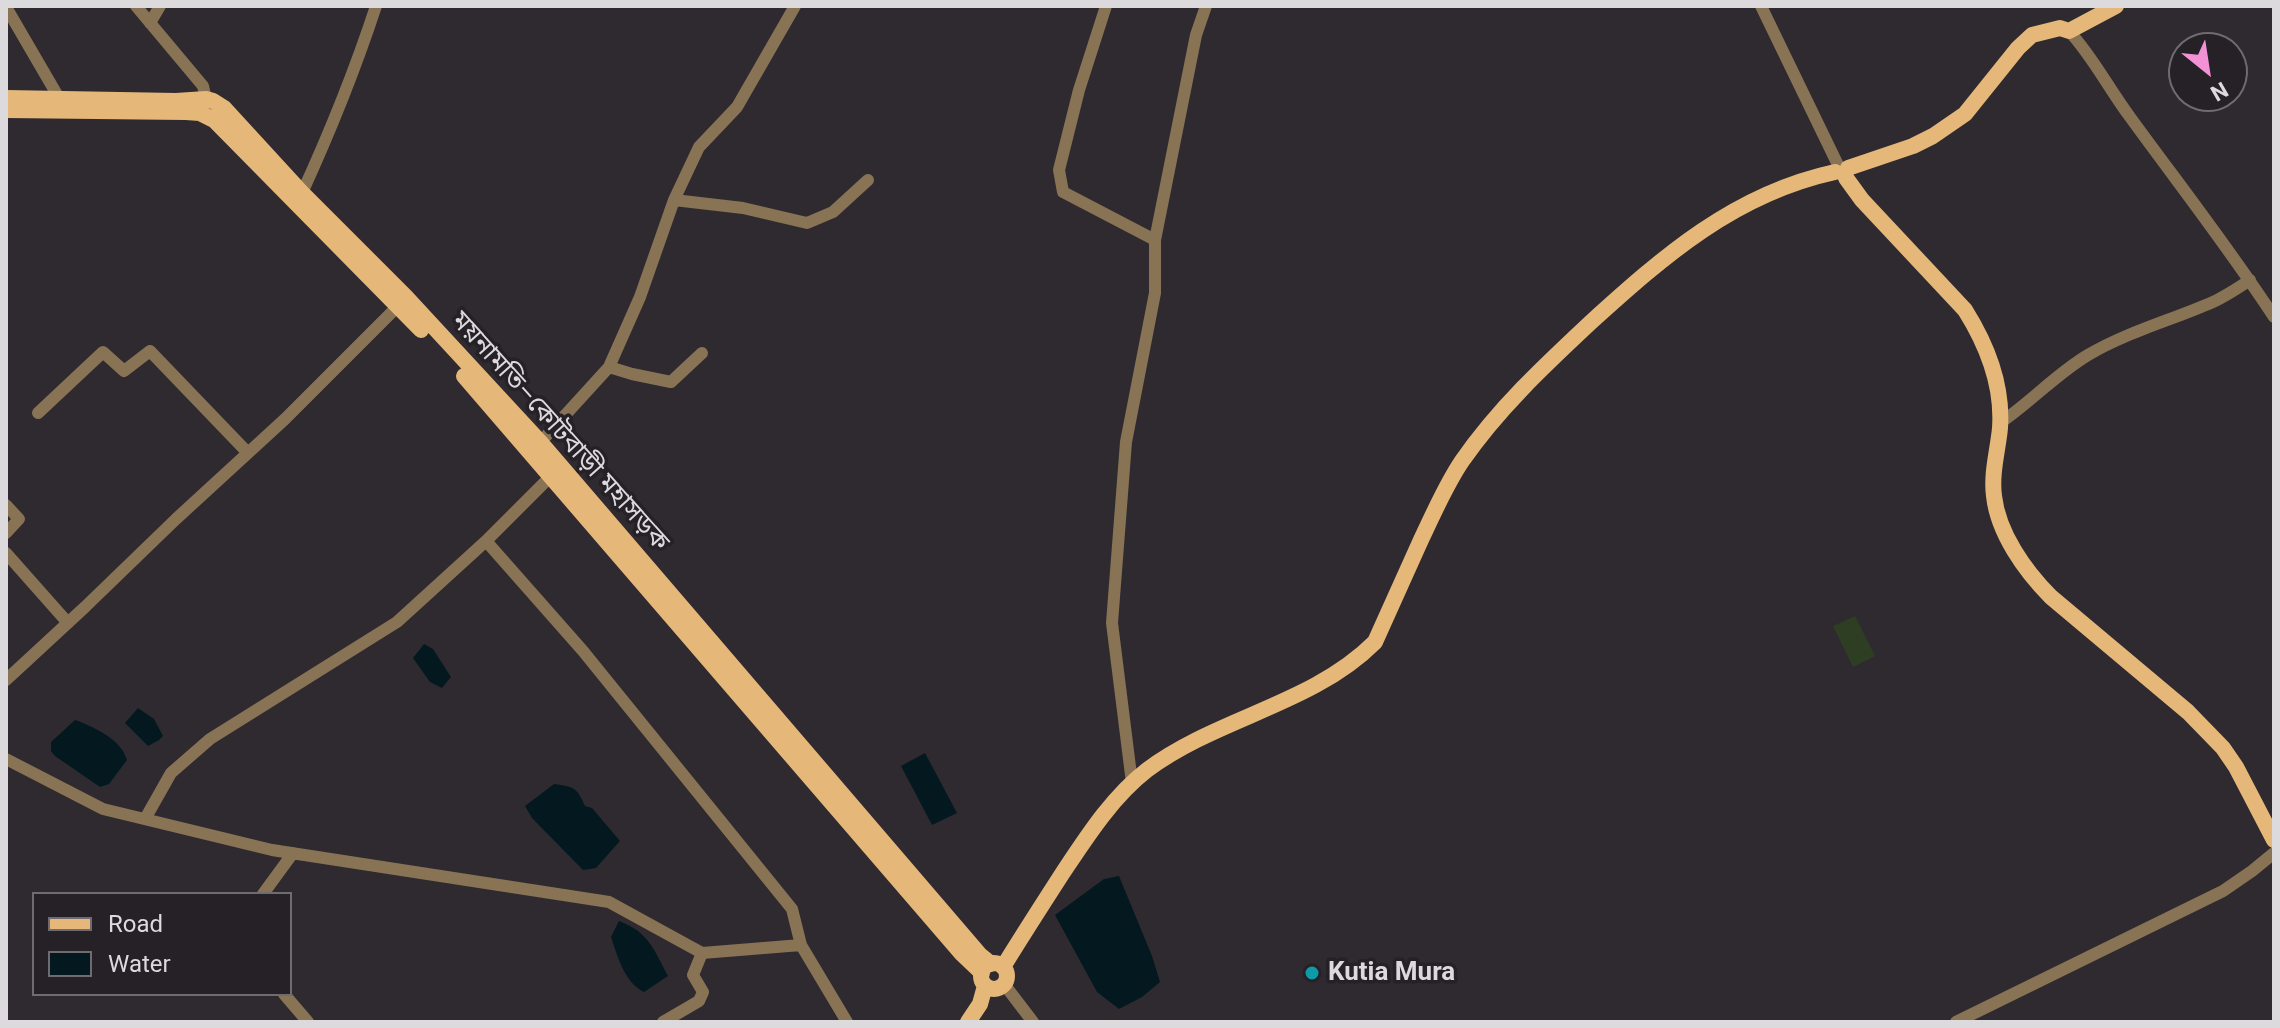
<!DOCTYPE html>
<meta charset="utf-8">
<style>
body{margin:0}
#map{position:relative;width:2280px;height:1028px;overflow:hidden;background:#2f2a30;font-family:Roboto,sans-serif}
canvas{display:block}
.frame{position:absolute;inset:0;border:8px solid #dddade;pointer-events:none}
.legend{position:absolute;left:32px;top:892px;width:260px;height:104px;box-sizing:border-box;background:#252126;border:2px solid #6f6b70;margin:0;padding:10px 14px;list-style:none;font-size:24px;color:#dddade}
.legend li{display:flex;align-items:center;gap:16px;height:40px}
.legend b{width:40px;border:2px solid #6f6b70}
.north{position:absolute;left:2168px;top:32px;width:80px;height:80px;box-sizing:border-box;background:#252126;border:2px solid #6f6b70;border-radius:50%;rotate:150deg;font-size:22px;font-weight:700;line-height:32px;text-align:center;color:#dddade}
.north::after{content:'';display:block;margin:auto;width:28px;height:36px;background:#f391d5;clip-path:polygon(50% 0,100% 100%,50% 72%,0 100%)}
</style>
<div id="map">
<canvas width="2280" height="1028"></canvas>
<div class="frame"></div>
<ul class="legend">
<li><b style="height:10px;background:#e5b879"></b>Road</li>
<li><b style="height:22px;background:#03191f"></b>Water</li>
</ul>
<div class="north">N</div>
</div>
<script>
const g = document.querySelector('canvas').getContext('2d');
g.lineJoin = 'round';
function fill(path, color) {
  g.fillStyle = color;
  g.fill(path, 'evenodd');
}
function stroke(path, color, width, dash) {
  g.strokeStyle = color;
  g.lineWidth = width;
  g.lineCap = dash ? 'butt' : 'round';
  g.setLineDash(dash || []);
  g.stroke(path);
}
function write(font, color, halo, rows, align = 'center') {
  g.font = font + ' Roboto,"Noto Sans Bengali",sans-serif';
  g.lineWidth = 7;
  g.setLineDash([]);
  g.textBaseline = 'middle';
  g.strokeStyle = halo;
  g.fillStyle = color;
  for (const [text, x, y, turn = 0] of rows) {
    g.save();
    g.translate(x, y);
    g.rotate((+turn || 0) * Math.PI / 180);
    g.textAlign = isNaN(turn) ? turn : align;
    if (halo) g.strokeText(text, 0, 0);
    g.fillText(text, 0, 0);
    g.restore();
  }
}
fill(new Path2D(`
 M1855 616 1875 656 1853 667 1833 626Z`), '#2e3e23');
fill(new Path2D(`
 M424 644 433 649 451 677 442 688 430 682 413 658Z
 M138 708 154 719 163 736 159 740 148 746 125 723Z
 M75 720C94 727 121 739 127 760L109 784 100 787 55 756 51 751V742Z
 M925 753 957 813 932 825 901 766Z
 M554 784C574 787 577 787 585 806L592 808 620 841 596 868 583 870 532 818 525 806Z
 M1119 876 1152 956 1160 982 1142 997 1119 1009 1097 992 1055 915 1104 879Z
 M619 921C649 932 654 950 668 976L644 992C624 982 618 957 611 937Z`), '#03191f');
stroke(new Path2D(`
 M136 6 203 86 206 99 203 106
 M1106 6 1079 90 1059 170 1063 192 1155 240
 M1761 6 1838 165
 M6 7 59 98 57 106
 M150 23 160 6
 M2069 31C2093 57 2109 89 2130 117 2178 183 2229 248 2274 317
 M302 193C330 132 355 70 376 6
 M674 200 743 208 807 223 833 212 868 180
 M609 367 632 374 671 382 702 353
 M38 413 103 352 124 371 150 351 248 453
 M2000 423C2031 402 2056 374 2088 355 2127 332 2172 320 2213 302 2226 296 2238 288 2250 280
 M537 446 609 367 640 297 674 200 699 147 737 107 795 6
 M551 476 486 541 583 651 792 909 801 945
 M6 505 19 519 6 533
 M6 553 68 623
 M6 680 85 607 176 519 285 419 398 306
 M6 759 103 809 272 850 609 902 702 953 801 945 847 1022
 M1132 783 1112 623 1126 442 1155 293V240L1196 35 1206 6
 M145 819 171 773 210 739 397 622 486 541
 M263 894 293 853
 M1004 984 1033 1022
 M284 994 308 1022
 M663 1022 699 1001 703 992 693 975 702 953
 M1956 1022 2223 891 2252 871 2274 853`), '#887355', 12);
stroke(new Path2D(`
 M6 98 176 101 206 99 213 101 224 108 302 193 406 297 541 443 980 955 991 964
 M6 110 186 112 200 113 214 120 421 330
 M1848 168 1913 146 1933 136 1965 114 2018 48 2032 35 2060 28 2069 31 2116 6
 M1846 178 1862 200 1965 310C1987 345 2003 386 2000 428 1998 450 1991 473 1994 496 1998 533 2025 571 2051 597L2188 712 2223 748 2236 767 2274 840
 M464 376 962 954 982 973
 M981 976a13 13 0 1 1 26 0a13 13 0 1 1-26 0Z
 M1003 967C1022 936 1042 905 1062 874 1086 838 1112 797 1147 770 1218 717 1312 705 1375 642 1390 608 1405 575 1420 542 1433 515 1445 486 1462 461 1498 409 1544 366 1590 323 1664 256 1734 194 1835 172
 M968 1022 980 1004 985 986`), '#e5b879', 16);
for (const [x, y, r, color] of [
 [1312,973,8,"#0f9aa8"]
]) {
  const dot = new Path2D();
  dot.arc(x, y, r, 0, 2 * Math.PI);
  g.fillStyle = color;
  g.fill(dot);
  stroke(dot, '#252126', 3);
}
write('26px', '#dddade', '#252126', [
 ["ময়নামতি–কোটবাড়ী মহাসড়ক",559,432,48]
]);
write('bold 26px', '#dddade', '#252126', [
 ["Kutia Mura",1328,973]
], 'left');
</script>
